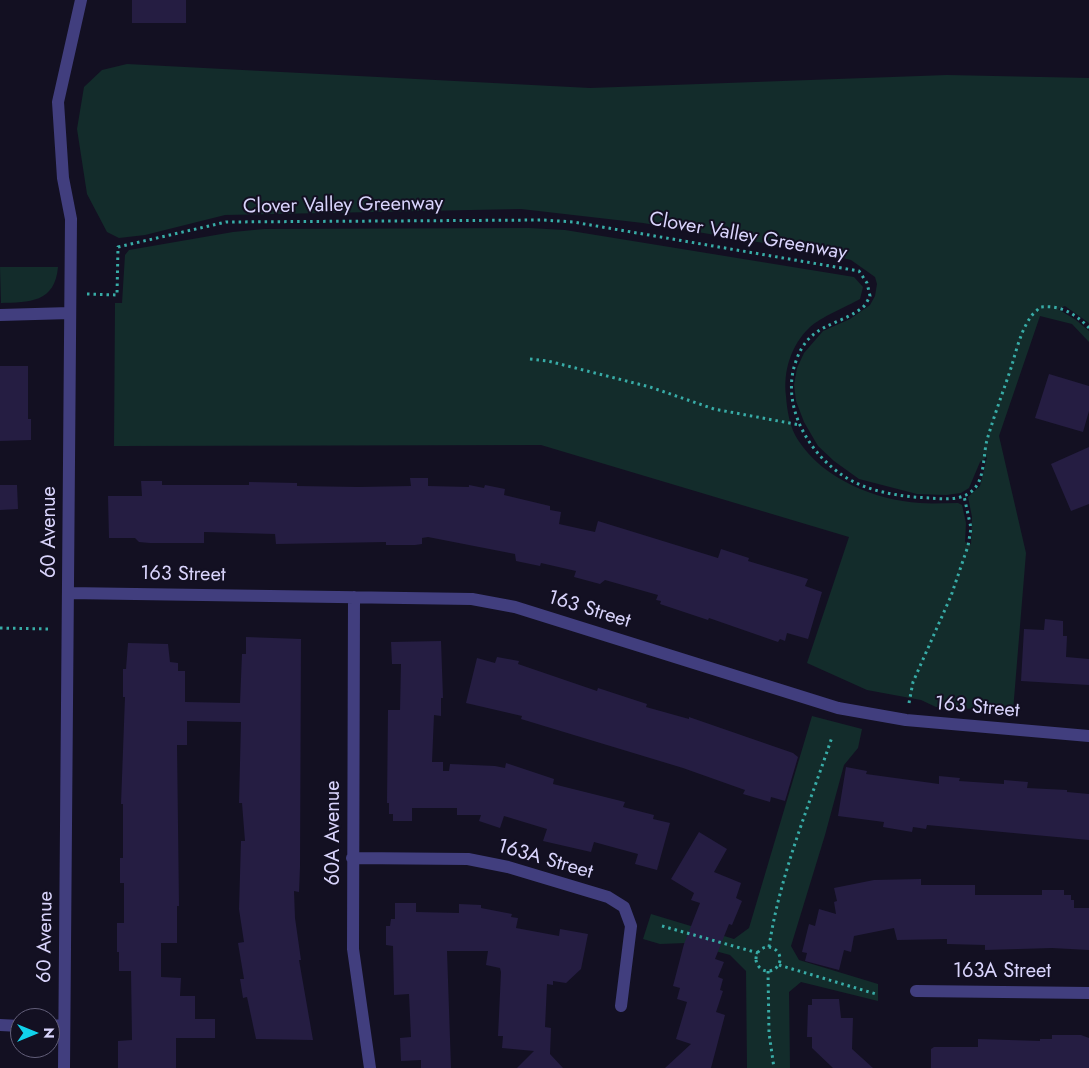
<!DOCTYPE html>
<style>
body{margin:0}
#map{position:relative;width:1089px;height:1068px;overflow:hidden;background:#131022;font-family:Jost,sans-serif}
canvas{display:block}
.north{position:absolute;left:10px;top:1008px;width:50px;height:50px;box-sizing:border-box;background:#131022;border:1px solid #625e79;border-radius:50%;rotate:90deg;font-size:14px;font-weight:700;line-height:20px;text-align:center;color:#d9d4fc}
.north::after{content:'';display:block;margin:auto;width:18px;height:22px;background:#11d2eb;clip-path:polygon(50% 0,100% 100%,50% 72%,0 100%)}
</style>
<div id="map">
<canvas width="1089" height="1068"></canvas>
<div class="north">N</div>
</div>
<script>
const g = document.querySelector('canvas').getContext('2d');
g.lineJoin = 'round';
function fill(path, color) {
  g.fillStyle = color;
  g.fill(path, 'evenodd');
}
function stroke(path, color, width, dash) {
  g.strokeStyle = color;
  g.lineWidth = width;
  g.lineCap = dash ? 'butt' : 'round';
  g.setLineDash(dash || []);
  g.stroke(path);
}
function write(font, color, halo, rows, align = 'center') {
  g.font = font + ' Jost,sans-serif';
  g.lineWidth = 4;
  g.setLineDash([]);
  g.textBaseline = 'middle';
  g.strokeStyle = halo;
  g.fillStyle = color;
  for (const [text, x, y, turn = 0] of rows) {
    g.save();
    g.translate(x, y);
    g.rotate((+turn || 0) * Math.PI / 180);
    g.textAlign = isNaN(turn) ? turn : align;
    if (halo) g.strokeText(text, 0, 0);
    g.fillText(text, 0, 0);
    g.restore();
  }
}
fill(new Path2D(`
 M127 64 590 88 947 75 1089 78V323L1065 306 1058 309 1076 320 1089 331V342L1072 324 1040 316 999 436 1026 553 1013 711 936 707 921 700 867 690 807 663 849 537 541 445 114 446 115 303H122L125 255 129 250 233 232 264 229 529 228 565 230 854 277 863 287 860 299C846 307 821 317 810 327 791 345 783 371 786 396 787 411 790 428 798 440 823 479 875 500 920 503 932 504 945 503 958 503L962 505 966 523 965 542 971 544 972 517 968 497 980 486 987 457 980 462 969 488 961 493 946 495 917 494 859 479 834 461 818 446 804 422 796 401 794 385 797 368 804 353 823 331 850 319 870 305 875 296 877 284 875 277 851 260 818 252 643 223 521 209 225 215 145 235 119 238 107 232 87 194 77 129 84 87 102 70Z
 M0 267H58C55 303 29 302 1 303Z
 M812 716 862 729 858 748 844 765 825 835 791 946 799 960 878 984V1001L801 982 789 992 790 1068H747L746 971 730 955 686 943 660 944 643 939 651 914 734 939 749 928Z`), '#132c2b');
fill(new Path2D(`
 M132 0H186V23H132Z
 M0 366H28V419H31V440L0 441Z
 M1049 374 1089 386V411L1083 432 1035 418Z
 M1089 447V504L1071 511 1051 464Z
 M410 478H428V486L469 487V485L484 488 485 485 505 489 504 495 550 506V510L561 512 559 524 595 532 598 521 718 558 721 549 749 558 748 561 808 579 805 586 822 592 808 639 787 633 785 641 780 639 778 642 709 618 708 620 660 604 661 601 656 600 658 595 605 580 600 584 574 577 576 571 541 563 540 566 516 561 515 554 428 537 422 538V544L415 545H386V542L276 544 275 534 204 532V543H150L139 542 135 538H109L108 496H142L141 481H162V485H249V482L297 483V486L359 487 411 486Z
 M0 485H17L18 509 0 510Z
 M1045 619 1063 621V636H1067L1066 657 1089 659V685L1021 681 1024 629 1044 630Z
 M246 637 301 639 300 867 299 892 294 891 295 918 301 960H299L313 1040 256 1039 247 997 243 998 240 979H244L238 943 244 942 239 909 241 841H245L242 803H239L241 722 187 721V745H177L179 906H177V943H161V977L181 978 180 996H195V1019H215V1038H176V1068H118V1041L132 1040 131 971H119V952H117V923H124V883H120V858H123V804H121L125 697H123V669H126L128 643 168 644 170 662 178 663V671H185V702L240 703 242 654H246Z
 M441 641 443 698H441V716L434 715 432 762H443V771H449L450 764 495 766 505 768 506 763 554 779 553 784 625 802 623 807 654 815 653 819 670 823 657 870 635 864 638 854 594 842 591 852 543 841 547 829 504 816 500 828 479 821 481 815H457V808H412V821H393V814H389V803H387L388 710H400L401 664H392L391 642Z
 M497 657 519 661 518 664 597 691 598 688 647 704 646 707 689 719V717L793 753 798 757 785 801 771 797 770 802 743 794 745 790 683 768 521 719 522 716 466 703 477 658 495 663Z
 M846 767 867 771 866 774 939 784V776L960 778 959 781 1004 784V780L1028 782 1027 788 1067 790V792L1089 794V840L927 825 926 829 913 827 912 832 883 827 884 822 838 816Z
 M699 832 727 849 714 872 741 883 736 898 742 901 732 925 729 924 715 959 724 962 718 977 723 979 720 990 723 991 716 1012 725 1015 711 1068H665L691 1044 676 1039 687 1002 677 999 680 988 673 986 684 944 700 903 691 900 694 893 671 879Z
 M921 879V885H975V895H1042V890H1064V895H1071V900H1074V908H1089V950L1052 948 985 950V945L947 944V939L897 940 894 928 854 936 851 952 844 950 839 970 805 961 807 953 802 952 809 924 815 926 819 909 836 914 834 902 837 901 834 888 874 880Z
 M395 903H416V912L459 913V904L481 905V908L512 914 511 917 518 918 516 928 559 936 560 929 588 934 581 969 566 983 553 981V985L547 984 545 1027 551 1028 550 1054 563 1068H517L534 1051 502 1048 503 1036H498L501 972 500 968 486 965 488 951H447L451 1068H421V1060L401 1061 400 1038 411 1037 409 994 394 995 393 946 386 945V926H390L391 919H395Z
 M812 999H839L841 1018H853L852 1049 873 1068H833L812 1048V1037H807L808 1005H812Z
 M1052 1035H1081L1089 1038V1068H931V1049L934 1047H978V1039L1040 1041V1039H1052Z`), '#251d42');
stroke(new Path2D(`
 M87 294 117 295 118 247 226 222 543 220 573 222 859 271 867 283 870 296C868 300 865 306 862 308 837 327 809 323 796 361 778 410 816 468 863 486 884 494 907 497 930 498 944 499 962 501 973 490 985 479 983 455 987 440 994 416 1003 392 1011 368 1016 352 1020 333 1030 318 1032 314 1037 311 1040 307 1060 305 1075 313 1089 328
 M530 359 548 361 650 387 714 409 800 425
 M0 628 49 629
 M909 703 913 682 951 596 968 546 971 528 964 496
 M662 926 758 953
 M756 959a12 12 0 1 1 24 0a12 12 0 1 1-24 0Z
 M769 947C780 874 809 806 832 737
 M779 965 876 994
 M768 971 769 1033 774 1068`), '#38aca7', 3, [2.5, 4]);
stroke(new Path2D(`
 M0 315 70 313
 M68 593 472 599 515 607 838 708 906 720 1089 736
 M354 597 353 949 370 1068
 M352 858 468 859 508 867 608 897 624 907 631 926 621 1006
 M916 991 1089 993
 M0 1025 20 1026
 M50 1026 64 1025
 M64 1068 71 219 63 178 58 102 81 0`), '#413e7e', 12);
write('20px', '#d9d4fc', '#131022', [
 ["Clover Valley Greenway",343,206,-1],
 ["Clover Valley Greenway",748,237,10],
 ["60 Avenue",50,532,-90],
 ["163 Street",183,575,1],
 ["163 Street",589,610,17],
 ["163 Street",977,708,5],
 ["60A Avenue",334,833,-90],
 ["163A Street",545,860,16],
 ["60 Avenue",46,937,-89],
 ["163A Street",1002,972]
]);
</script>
